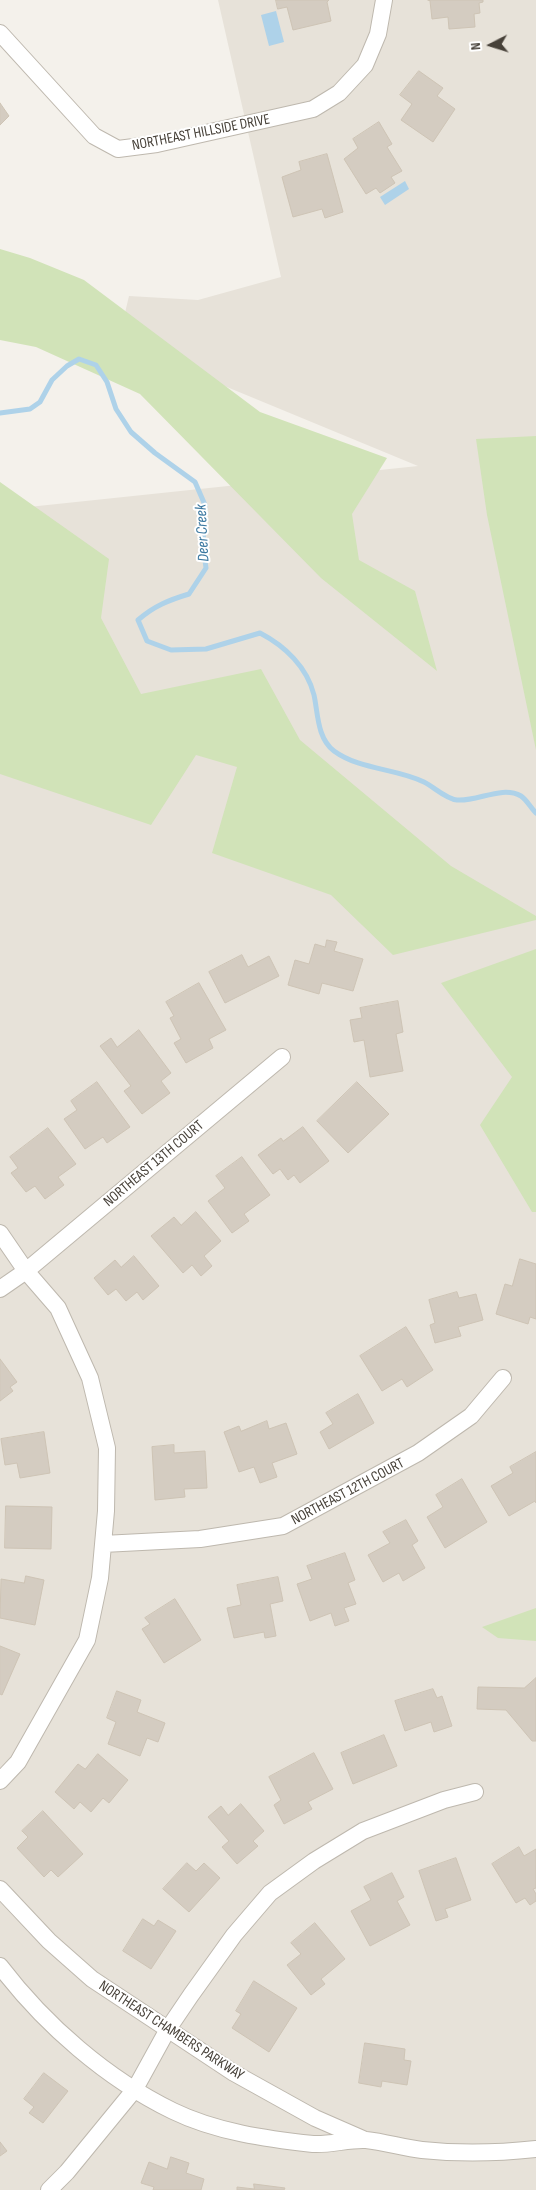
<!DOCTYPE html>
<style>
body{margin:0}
#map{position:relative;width:536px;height:2190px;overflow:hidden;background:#f4f1eb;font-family:"Sofia Sans Condensed",sans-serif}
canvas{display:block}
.north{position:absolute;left:466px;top:20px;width:50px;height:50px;-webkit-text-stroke:4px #fff;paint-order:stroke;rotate:265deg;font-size:14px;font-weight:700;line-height:20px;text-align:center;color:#474139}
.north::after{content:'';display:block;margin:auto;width:18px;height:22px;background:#474139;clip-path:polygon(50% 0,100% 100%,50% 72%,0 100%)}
</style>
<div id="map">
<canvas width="536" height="2190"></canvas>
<div class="north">N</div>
</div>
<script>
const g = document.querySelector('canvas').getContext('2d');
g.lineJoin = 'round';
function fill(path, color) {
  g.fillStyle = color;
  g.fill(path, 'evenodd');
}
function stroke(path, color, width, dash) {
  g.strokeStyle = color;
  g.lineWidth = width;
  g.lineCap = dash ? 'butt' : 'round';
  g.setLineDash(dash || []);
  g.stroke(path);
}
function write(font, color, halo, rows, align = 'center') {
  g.font = font + ' "Sofia Sans Condensed",sans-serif';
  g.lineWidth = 4;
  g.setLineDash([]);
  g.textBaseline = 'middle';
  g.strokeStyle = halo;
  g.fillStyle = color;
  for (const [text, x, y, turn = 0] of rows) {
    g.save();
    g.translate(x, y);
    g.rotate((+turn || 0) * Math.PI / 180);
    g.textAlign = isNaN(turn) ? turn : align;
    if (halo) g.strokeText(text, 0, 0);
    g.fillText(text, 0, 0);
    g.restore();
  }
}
fill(new Path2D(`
 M218 0H536V2190H0V510L418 466 118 342 129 296 198 300 281 277Z`), '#e7e2d9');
fill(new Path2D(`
 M0 249 30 258 84 280 260 412 387 458 352 514 359 560 415 591 437 671 321 578 140 394 36 347 0 340Z
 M536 436V750L487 515 476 439Z
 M0 482 109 559 101 618 141 694 261 669 300 740 451 866 536 916V920L393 955 331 895 212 853 237 767 196 755 151 825 0 774Z
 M536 949V1212H532L480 1125 512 1077 441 983Z
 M536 1608V1641L498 1638 482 1627Z`), '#d1e3b8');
fill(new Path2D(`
 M276 11 284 42 269 46 261 15Z
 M405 181 409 189 385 205 380 197Z`), '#aed2e9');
stroke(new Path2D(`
 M0 413 30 409 40 402 52 380 67 366 79 359 96 365 107 382 116 409 131 432 155 453 195 482 205 505 203 545 206 568 189 594C169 600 154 606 138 620L147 641 171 650 206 649 260 633C285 646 307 667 314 695 318 713 317 738 334 751 360 770 395 768 424 782 434 787 446 799 457 800 477 802 502 785 521 796 526 799 531 808 536 813`), '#aed2e9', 5);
const building = new Path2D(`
 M276 0H329L327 2 331 21 293 30 287 7 278 9Z
 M428 0H483V2L479 3 480 13 474 14 475 27 449 29 448 17 432 19 430 1Z
 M419 71 443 88 437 96 455 109 433 142 401 120 412 104 400 95Z
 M0 103 9 116 0 125Z
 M379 122 392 144 387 147 402 171 391 177 395 183 380 193 376 188 366 194 344 159 358 148 353 139Z
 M327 154 343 212 325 218 322 209 293 217 282 177 301 170 299 162Z
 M327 940 337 942 334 951 363 959 353 991 322 983 319 994 288 985 295 960 309 964 315 944 325 947Z
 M242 955 248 967 269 956 279 976 225 1003 209 972Z
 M199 983 226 1030 209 1039 213 1048 186 1063 174 1043 181 1039 170 1018 174 1016 166 1002Z
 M398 1001 403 1032 396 1034 403 1071 370 1077 364 1040 354 1042 350 1020 362 1018 360 1008Z
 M139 1030 171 1073 161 1081 170 1093 142 1114 124 1091 131 1086 100 1046 111 1038 117 1047Z
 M97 1082 130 1127 107 1143 103 1137 85 1149 64 1119 77 1110 71 1101Z
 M357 1082 389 1114 348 1153 317 1121Z
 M303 1127 329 1161 300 1183 294 1175 288 1180 280 1169 273 1174 258 1155 281 1138 283 1141Z
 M48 1128 76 1164 58 1177 64 1185 45 1199 35 1186 26 1192 11 1173 18 1168 10 1157Z
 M242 1157 270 1195 244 1214 249 1221 232 1233 208 1201 225 1188 216 1176Z
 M196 1212 221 1241 204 1256 212 1266 201 1276 192 1265 183 1273 151 1236 174 1217 181 1225Z
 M134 1256 159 1286 143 1300 137 1292 126 1301 116 1289 108 1295 94 1278 115 1260 121 1267Z
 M520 1259 536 1264V1319L530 1317 528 1324 496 1314 505 1284 512 1286Z
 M457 1292 459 1298 476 1294 483 1320 458 1327 461 1336 435 1343 430 1325 435 1323 429 1300Z
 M406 1327 433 1370 407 1387 402 1379 382 1391 360 1356Z
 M0 1359 17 1382 10 1387 13 1391 0 1401Z
 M358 1394 374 1423 329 1449 320 1432 333 1424 326 1413Z
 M267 1421 269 1429 286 1423 297 1454 272 1463 277 1477 260 1483 254 1467 239 1472 224 1432 239 1426 241 1431Z
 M44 1432 50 1473 20 1478 17 1463 5 1465 1 1439Z
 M174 1445V1453L205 1451 207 1488 184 1489 185 1497 155 1500 152 1447Z
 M536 1452V1503L535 1501 509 1516 491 1486 513 1473 510 1467Z
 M462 1479 487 1522 445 1548 427 1517 443 1507 436 1495Z
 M6 1506 52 1507 51 1549 5 1548Z
 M406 1520 418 1541 412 1545 425 1568 403 1581 399 1573 383 1582 368 1555 390 1543 383 1532Z
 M345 1553 355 1580 348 1583 356 1604 344 1608 349 1621 335 1626 331 1613 310 1621 297 1584 312 1579 307 1566Z
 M26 1576 44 1580 35 1625 0 1618 1 1579 24 1583Z
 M278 1577 283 1601 270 1604 276 1636 265 1638 264 1632 234 1638 227 1608 241 1605 237 1585Z
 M175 1599 201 1640 164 1663 142 1629 150 1624 145 1618Z
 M0 1646 20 1654 2 1695 0 1694Z
 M536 1678V1741H532L506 1710 477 1709 478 1687 524 1688Z
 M433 1689 437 1698 442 1696 452 1726 434 1732 431 1722 405 1731 395 1701Z
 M117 1691 141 1700 137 1712 165 1723 158 1742 147 1738 140 1756 108 1744 116 1722 107 1718Z
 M384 1735 397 1766 353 1784 341 1753Z
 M314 1753 333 1789 308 1802 312 1809 284 1824 274 1805 281 1800 269 1777Z
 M98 1754 128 1780 109 1803 103 1798 91 1812 80 1802 74 1809 55 1792 78 1764 85 1769Z
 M241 1804 264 1831 253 1841 258 1846 237 1864 222 1847 229 1841 208 1817 221 1806 228 1815Z
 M43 1811 83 1854 58 1877 51 1870 44 1877 17 1848 28 1837 22 1831Z
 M519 1847 524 1856 536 1849V1888L533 1889 536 1894V1901L530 1905 525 1898 516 1903 492 1864Z
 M456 1858 471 1900 445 1909 448 1917 436 1921 419 1871Z
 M187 1863 196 1871 204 1863 220 1878 189 1912 163 1889Z
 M392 1873 404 1897 397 1901 410 1925 370 1946 351 1911 371 1900 364 1887Z
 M143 1919 154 1926 158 1920 176 1931 151 1969 123 1951Z
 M315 1923 345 1959 321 1979 325 1984 311 1995 287 1965 301 1954 291 1943Z
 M254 1981 297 2008 269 2052 232 2028 241 2014 236 2011Z
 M365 2043 405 2049 404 2060 411 2061 407 2085 382 2081 381 2087 359 2083Z
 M44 2073 68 2091 43 2123 29 2113 34 2107 24 2099Z
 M0 2142 7 2151 0 2156Z
 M171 2157 189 2163 186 2173 204 2179 201 2190H153L154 2187 141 2183 149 2162 167 2169Z
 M254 2184 285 2188 284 2190H237V2187L254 2189Z`);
fill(building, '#d4ccc1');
stroke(building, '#cec4b5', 1);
const street = new Path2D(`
 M0 33 94 136 118 149 157 144 313 109 339 93 365 65 378 34 384 0
 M0 1233 26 1271 58 1308 90 1378 107 1448 106 1511 100 1578 87 1640 18 1762 0 1781
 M0 1289 26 1271 282 1057
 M103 1544 200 1539 283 1526 418 1453 471 1416 503 1378
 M0 1889 49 1941 92 1979 234 2073 315 2118 363 2139
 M0 1966C45 2025 107 2079 173 2111 216 2132 267 2139 313 2144 331 2145 349 2139 366 2140 385 2142 404 2148 422 2150 460 2154 499 2153 536 2149
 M49 2190 67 2172 135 2089 168 2029 191 1995 234 1935 270 1893 314 1861 363 1831 444 1800 475 1792`);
stroke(street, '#beb8ae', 18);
stroke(street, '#fff', 16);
write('15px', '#474139', '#fff', [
 ["NORTHEAST HILLSIDE DRIVE",201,133,-11],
 ["NORTHEAST 13TH COURT",154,1164,-40],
 ["NORTHEAST 12TH COURT",348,1492,-28],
 ["NORTHEAST CHAMBERS PARKWAY",171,2031,33]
]);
write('italic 16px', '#3b78a0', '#fff', [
 ["Deer Creek",203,533,-93]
]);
</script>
